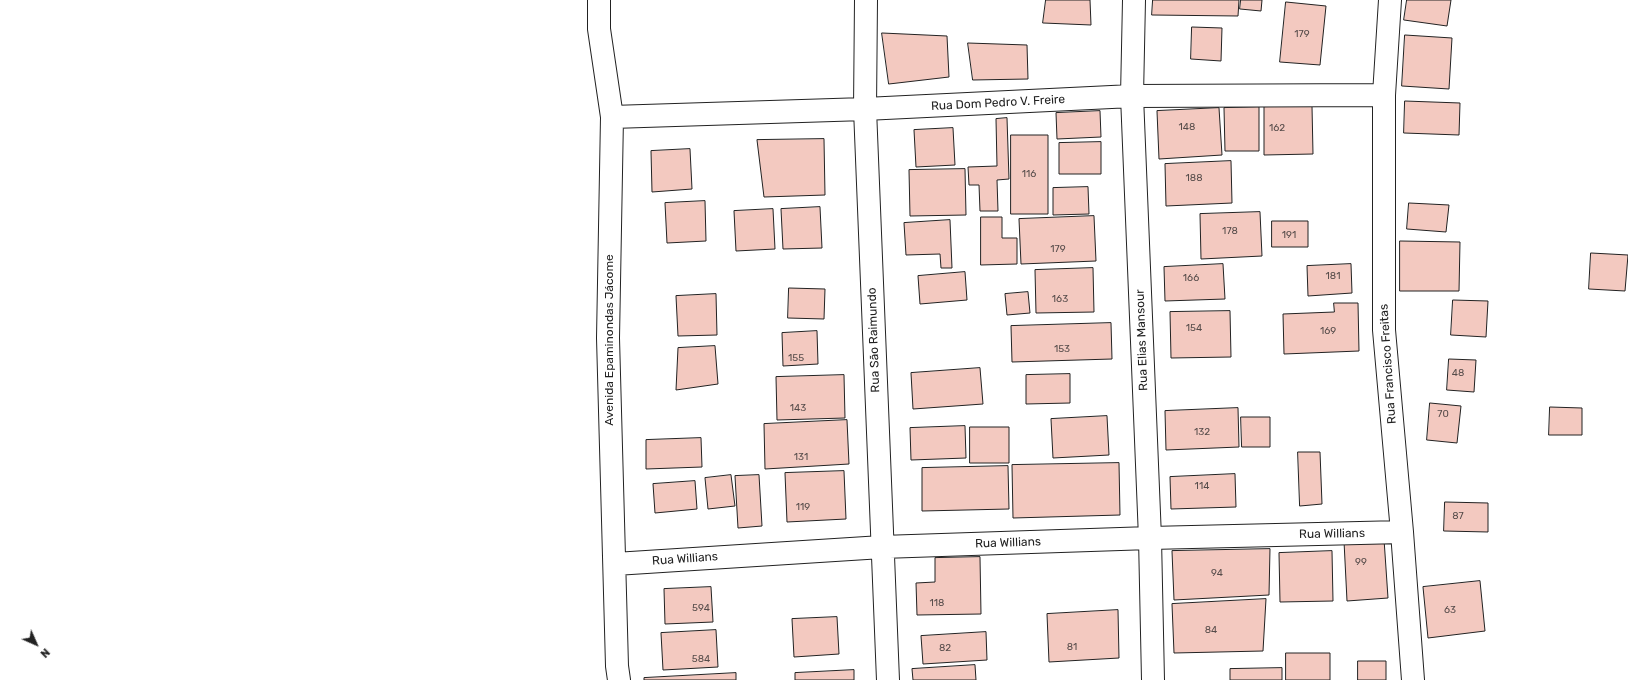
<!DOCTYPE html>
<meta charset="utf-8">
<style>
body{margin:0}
#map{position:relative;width:1628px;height:680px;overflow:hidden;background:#fff;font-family:Rubik,sans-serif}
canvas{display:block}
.north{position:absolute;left:16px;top:624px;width:40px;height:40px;-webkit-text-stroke:3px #fff;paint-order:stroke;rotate:135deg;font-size:11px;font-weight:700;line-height:16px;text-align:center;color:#222}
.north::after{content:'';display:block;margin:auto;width:14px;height:18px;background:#222;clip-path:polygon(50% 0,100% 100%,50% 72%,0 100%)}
</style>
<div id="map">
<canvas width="1628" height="680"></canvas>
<div class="north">N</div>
</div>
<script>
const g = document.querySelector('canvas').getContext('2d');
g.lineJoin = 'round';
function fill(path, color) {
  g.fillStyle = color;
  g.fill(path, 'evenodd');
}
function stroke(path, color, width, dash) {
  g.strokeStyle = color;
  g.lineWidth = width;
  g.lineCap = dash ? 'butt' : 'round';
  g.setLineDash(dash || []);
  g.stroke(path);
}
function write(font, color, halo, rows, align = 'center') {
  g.font = font + ' Rubik,sans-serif';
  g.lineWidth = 3;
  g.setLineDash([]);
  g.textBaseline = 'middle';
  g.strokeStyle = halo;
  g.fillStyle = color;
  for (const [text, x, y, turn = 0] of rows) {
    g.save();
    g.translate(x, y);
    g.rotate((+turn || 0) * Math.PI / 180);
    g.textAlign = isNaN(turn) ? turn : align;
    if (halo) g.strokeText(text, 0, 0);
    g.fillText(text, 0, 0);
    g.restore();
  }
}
const building = new Path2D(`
 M1046 0H1090L1091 25 1043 23Z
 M1153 0H1239L1238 16 1152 15Z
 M1241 0H1262L1261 11 1240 9Z
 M1407 0H1451L1447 26 1404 20Z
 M1286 2 1326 6 1320 65 1280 62Z
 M1192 27 1222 28 1221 61 1191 59Z
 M882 33 947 36 949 77 889 84Z
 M1405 35 1452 38 1449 89 1402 86Z
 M968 43 1027 45 1028 79 973 80Z
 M1405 101 1460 103 1459 135 1404 133Z
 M1312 106 1313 154 1264 155V107Z
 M1259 107V151H1225L1224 108Z
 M1219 108 1222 155 1159 159 1157 111Z
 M1100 111 1101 137 1057 139 1056 113Z
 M1007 118 1009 179 997 180 998 211H980L979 185H969L968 167 997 166 996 119Z
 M953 128 955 165 916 167 914 130Z
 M1011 135H1048V214H1011Z
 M824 139 825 195 764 197 757 140Z
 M1101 142V174H1059V143Z
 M690 149 692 189 652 192 651 151Z
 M1231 161 1232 203 1166 206 1165 164Z
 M965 169 966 215 910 216 909 170Z
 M1088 187 1089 214 1053 215V188Z
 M705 201 706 241 667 243 665 203Z
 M1409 203 1449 205 1446 232 1407 229Z
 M820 207 822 248 783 249 781 209Z
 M773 209 775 249 736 251 734 211Z
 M1260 212 1262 256 1201 259 1200 214Z
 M1094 216 1096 261 1021 264 1019 219Z
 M981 217H1002V238H1017V264L981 265Z
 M950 220 952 268H941L940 254 906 255 904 223Z
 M1272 221H1308V247H1272Z
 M1400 241 1460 242 1459 291H1400Z
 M1591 253 1628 255 1625 291 1589 289Z
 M1223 264 1225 299 1165 301 1164 267Z
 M1351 264 1352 293 1308 296 1307 266Z
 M1093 268 1094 312 1036 313 1035 270Z
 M965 272 967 300 920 304 918 276Z
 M789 288 825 289 824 319 788 318Z
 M1028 292 1030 313 1007 315 1005 294Z
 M716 294 717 335 678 336 676 296Z
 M1453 300 1488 301 1486 337 1451 335Z
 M1334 303H1358L1359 351 1284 354 1283 314 1334 312Z
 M1230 311 1231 357 1171 358 1170 312Z
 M1111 323 1112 359 1012 362 1011 326Z
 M817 331 818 364 783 366 782 333Z
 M715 346 718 384 676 390 678 348Z
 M1449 359 1476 360 1474 392 1447 390Z
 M980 368 983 404 913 409 911 373Z
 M1070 374V403L1026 404V375Z
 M844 375 845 418 777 420 776 377Z
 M1430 403 1461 406 1457 443 1427 440Z
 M1550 407 1582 408V435H1549Z
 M1238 408 1239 447 1166 450 1165 411Z
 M1107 416 1109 455 1053 458 1051 419Z
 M1241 417H1270V447H1242Z
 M847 420 849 464 765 469 764 424Z
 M965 426 966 458 911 460 910 428Z
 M970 427H1009V463H970Z
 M701 438 702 467 646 469V440Z
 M1298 452H1320L1322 504 1300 506Z
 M1119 463 1120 515 1013 518 1012 465Z
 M1008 466 1009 509 922 511V468Z
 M844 471 846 519 787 522 785 473Z
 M1235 474 1236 507 1171 509 1170 477Z
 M731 475 735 506 708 509 705 478Z
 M759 475 762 526 738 528 735 476Z
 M695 481 697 509 655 513 653 484Z
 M1445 502 1488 503V532L1444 531Z
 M1384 539 1388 598 1347 601 1344 541Z
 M1270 549 1269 595 1174 600 1172 551Z
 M1332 551 1333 601 1280 602 1279 553Z
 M980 557 981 614 917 615 916 583 935 582V558Z
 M1480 581 1485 631 1428 638 1423 587Z
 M711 587 713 622 665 624 664 589Z
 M1266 599 1263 651 1174 653 1172 604Z
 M1118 610 1119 658 1049 662 1047 614Z
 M837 617 839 654 794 657 792 619Z
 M716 630 718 667 663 670 661 633Z
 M986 632 987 660 923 664 921 636Z
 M1286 653H1330V680H1286Z
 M1358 661H1386V680H1358Z
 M975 665 976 680H913L912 669Z
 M1282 668V680H1230V669Z
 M854 670V680H795V673Z
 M736 673V680H644V678Z`);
fill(building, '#f3c9c0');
stroke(building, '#222', 1);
const street = new Path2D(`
 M599 0V29L612 117 608 338 617 666 619 680
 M866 0 865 109 888 680
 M1134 0 1132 96 1150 538 1153 680
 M1390 0 1384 95V330L1402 532 1413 680
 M612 117 865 109 1132 96 1384 95
 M615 564 882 547 1150 538 1402 532`);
stroke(street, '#222', 24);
stroke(street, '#fff', 22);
write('10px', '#564c4a', null, [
 ["179",1302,34],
 ["148",1187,127],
 ["162",1277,128],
 ["116",1029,174],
 ["188",1194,178],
 ["178",1230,231],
 ["191",1289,235],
 ["179",1058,249],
 ["181",1333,276],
 ["166",1191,278],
 ["163",1060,299],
 ["154",1194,328],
 ["169",1328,331],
 ["153",1062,349],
 ["155",796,358],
 ["48",1458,373],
 ["143",798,408],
 ["70",1443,414],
 ["132",1202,432],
 ["131",801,457],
 ["114",1202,486],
 ["119",803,507],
 ["87",1458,516],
 ["99",1361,562],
 ["94",1217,573],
 ["118",937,603],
 ["594",701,608],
 ["63",1450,610],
 ["84",1211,630],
 ["81",1072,647],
 ["82",945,648],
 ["584",701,659]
]);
write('12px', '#222', '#fff', [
 ["Rua Dom Pedro V. Freire",998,103,-3],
 ["Avenida Epaminondas Jácome",610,340,-90],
 ["Rua São Raimundo",874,340,-92],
 ["Rua Elias Mansour",1142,340,-92],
 ["Rua Francisco Freitas",1388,364,-94],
 ["Rua Willians",1332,534,-1],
 ["Rua Willians",1008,543,-2],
 ["Rua Willians",685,559,-4]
]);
</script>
